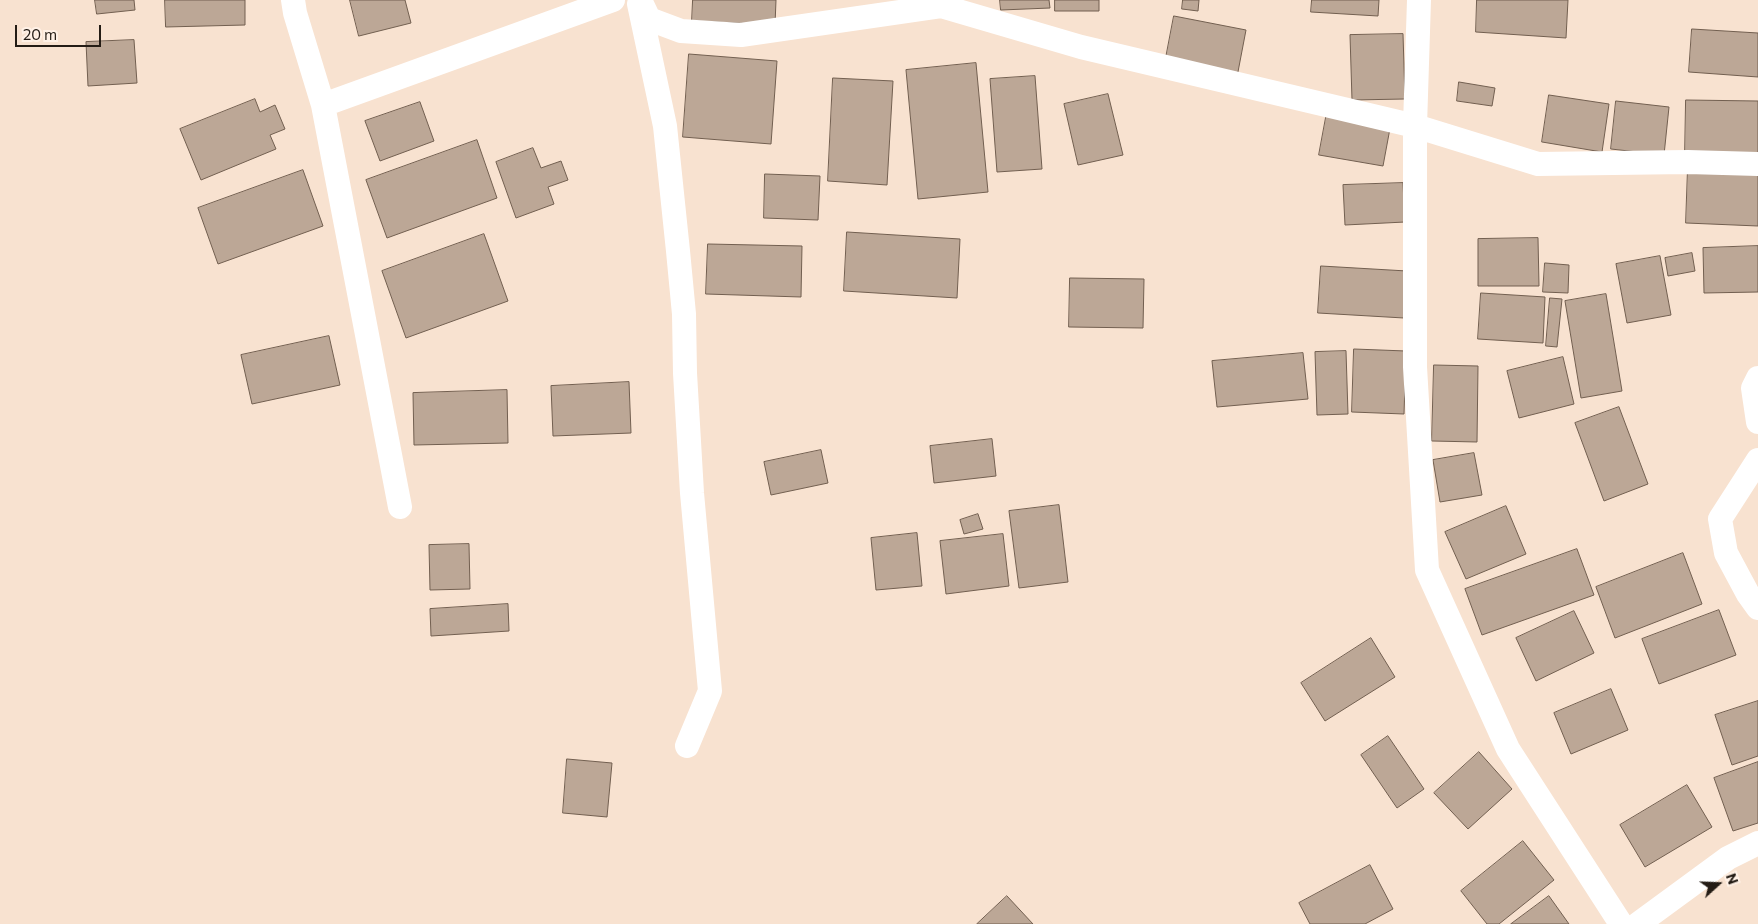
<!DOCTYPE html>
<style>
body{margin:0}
#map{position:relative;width:1758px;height:924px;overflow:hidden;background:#f8e2d0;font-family:Commissioner,sans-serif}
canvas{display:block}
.north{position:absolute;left:1693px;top:859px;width:50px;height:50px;-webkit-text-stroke:4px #fff1e6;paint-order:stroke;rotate:70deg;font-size:14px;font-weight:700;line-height:20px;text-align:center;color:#241c15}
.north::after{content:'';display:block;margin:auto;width:18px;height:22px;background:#241c15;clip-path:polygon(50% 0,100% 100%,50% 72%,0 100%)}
.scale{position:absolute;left:15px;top:25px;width:86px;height:22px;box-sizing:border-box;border:2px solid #241c15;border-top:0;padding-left:6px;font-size:15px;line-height:18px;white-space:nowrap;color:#241c15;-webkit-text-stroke:4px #fff1e6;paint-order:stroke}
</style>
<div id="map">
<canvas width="1758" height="924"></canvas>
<div class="north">N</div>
<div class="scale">20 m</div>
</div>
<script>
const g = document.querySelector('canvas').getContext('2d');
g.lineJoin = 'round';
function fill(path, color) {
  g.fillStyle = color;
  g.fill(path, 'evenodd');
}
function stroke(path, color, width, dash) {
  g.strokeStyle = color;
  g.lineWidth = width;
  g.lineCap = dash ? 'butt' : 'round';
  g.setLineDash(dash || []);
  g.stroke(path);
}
const building = new Path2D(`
 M95 0H134L135 10 97 14Z
 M165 0H245V25L166 27Z
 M350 0H405L411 23 359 36Z
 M693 0H776L775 25 692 21Z
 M1000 0H1049L1050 8 1001 10Z
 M1055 0H1099V11H1055Z
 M1183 0H1199L1198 11 1182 9Z
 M1312 0H1379L1378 16 1311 12Z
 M1477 0H1568L1566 38 1476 32Z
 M1174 16 1246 30 1237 77 1165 63Z
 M1692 29 1758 33V77L1689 72Z
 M1403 34 1405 99 1352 100 1350 35Z
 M134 40 137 83 88 86 86 42Z
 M689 54 777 61 771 144 683 137Z
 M976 63 988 192 918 199 906 70Z
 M1035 76 1042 169 997 172 990 79Z
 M833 78 893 81 887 185 828 181Z
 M1459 82 1495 88 1492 106 1457 101Z
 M1108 94 1123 155 1078 165 1064 104Z
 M1549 95 1609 104 1602 152 1542 142Z
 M255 99 260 112 275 105 285 129 270 135 276 149 201 180 180 129Z
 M1686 100 1758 101V156L1685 154Z
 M1616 101 1669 107 1664 155 1611 149Z
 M420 102 434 141 380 161 365 121Z
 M1327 112 1391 123 1383 166 1319 155Z
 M477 140 497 198 387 238 366 180Z
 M533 148 541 168 561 161 568 180 548 187 554 204 516 218 496 162Z
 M1688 167 1758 170V226L1686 223Z
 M303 170 323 226 218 264 198 208Z
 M765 174 820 176 818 220 764 218Z
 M1403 183 1405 222 1345 225 1343 185Z
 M847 232 960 239 957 298 844 291Z
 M484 234 508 301 406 338 382 271Z
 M1538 238 1539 286H1478V239Z
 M708 244 802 246 801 297 706 294Z
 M1758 246V292L1704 293 1703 248Z
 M1692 253 1695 271 1668 276 1665 258Z
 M1660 256 1671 315 1627 323 1616 264Z
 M1545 263 1569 265 1568 293 1543 292Z
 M1321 266 1407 271 1404 318 1318 313Z
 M1070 278 1144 279 1143 328 1069 327Z
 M1481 293 1545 297 1543 343 1478 339Z
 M1606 294 1622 391 1581 398 1565 301Z
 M1550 298 1562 299 1557 347 1546 346Z
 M329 336 340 385 252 404 241 355Z
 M1354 349 1406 351 1404 414 1352 412Z
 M1346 351 1348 414 1317 415 1315 352Z
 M1303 353 1308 399 1217 407 1212 361Z
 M1563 357 1574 404 1519 418 1507 371Z
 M1434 365 1478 366 1477 442 1432 441Z
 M629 382 631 433 553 436 551 386Z
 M507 390 508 443 414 445 413 393Z
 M1619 407 1648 484 1604 501 1575 423Z
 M992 439 996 476 934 483 930 446Z
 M821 450 828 483 771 495 764 462Z
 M1474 453 1482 495 1440 502 1433 460Z
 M1059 505 1068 582 1019 588 1009 511Z
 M1506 506 1526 554 1466 579 1445 532Z
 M978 514 983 529 964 534 960 520Z
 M917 533 922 586 876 590 871 538Z
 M1003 534 1009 586 946 594 940 541Z
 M469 544 470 589 430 590 429 545Z
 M1577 549 1594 595 1482 635 1465 589Z
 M1683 553 1702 604 1615 638 1596 587Z
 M508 604 509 631 431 636 430 609Z
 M1719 610 1736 655 1659 684 1642 639Z
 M1574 611 1594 653 1536 681 1516 638Z
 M1371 638 1395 677 1325 721 1301 683Z
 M1611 689 1628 730 1571 754 1554 713Z
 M1758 701V756L1732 765 1715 715Z
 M1388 736 1424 789 1397 808 1361 755Z
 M1479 752 1512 789 1468 829 1434 793Z
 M567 759 612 763 607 817 563 813Z
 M1758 762V823L1733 831 1714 778Z
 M1687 785 1712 827 1645 867 1620 825Z
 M1523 841 1554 880 1499 924H1487L1461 891Z
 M1370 865 1393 909 1365 924H1310L1299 903Z
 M1007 896 1033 924H977Z
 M1549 896 1569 924H1511Z`);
fill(building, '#bca796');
stroke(building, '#725f50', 1);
stroke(new Path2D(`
 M293 0 295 13 323 105 400 507
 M640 0 649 19 681 31 741 35 941 6 1081 47 1415 126 1538 164 1688 162 1758 164
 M1419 0 1415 126V367L1427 570 1508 749 1621 924
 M639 4 665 126 678 251 684 314 685 373 692 493 710 691 687 746
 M323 105 613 0
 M1758 378 1753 388 1758 422
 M1758 460 1720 519 1726 553 1748 594 1758 608
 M1638 924 1728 858 1758 843`), '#fff', 24);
</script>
